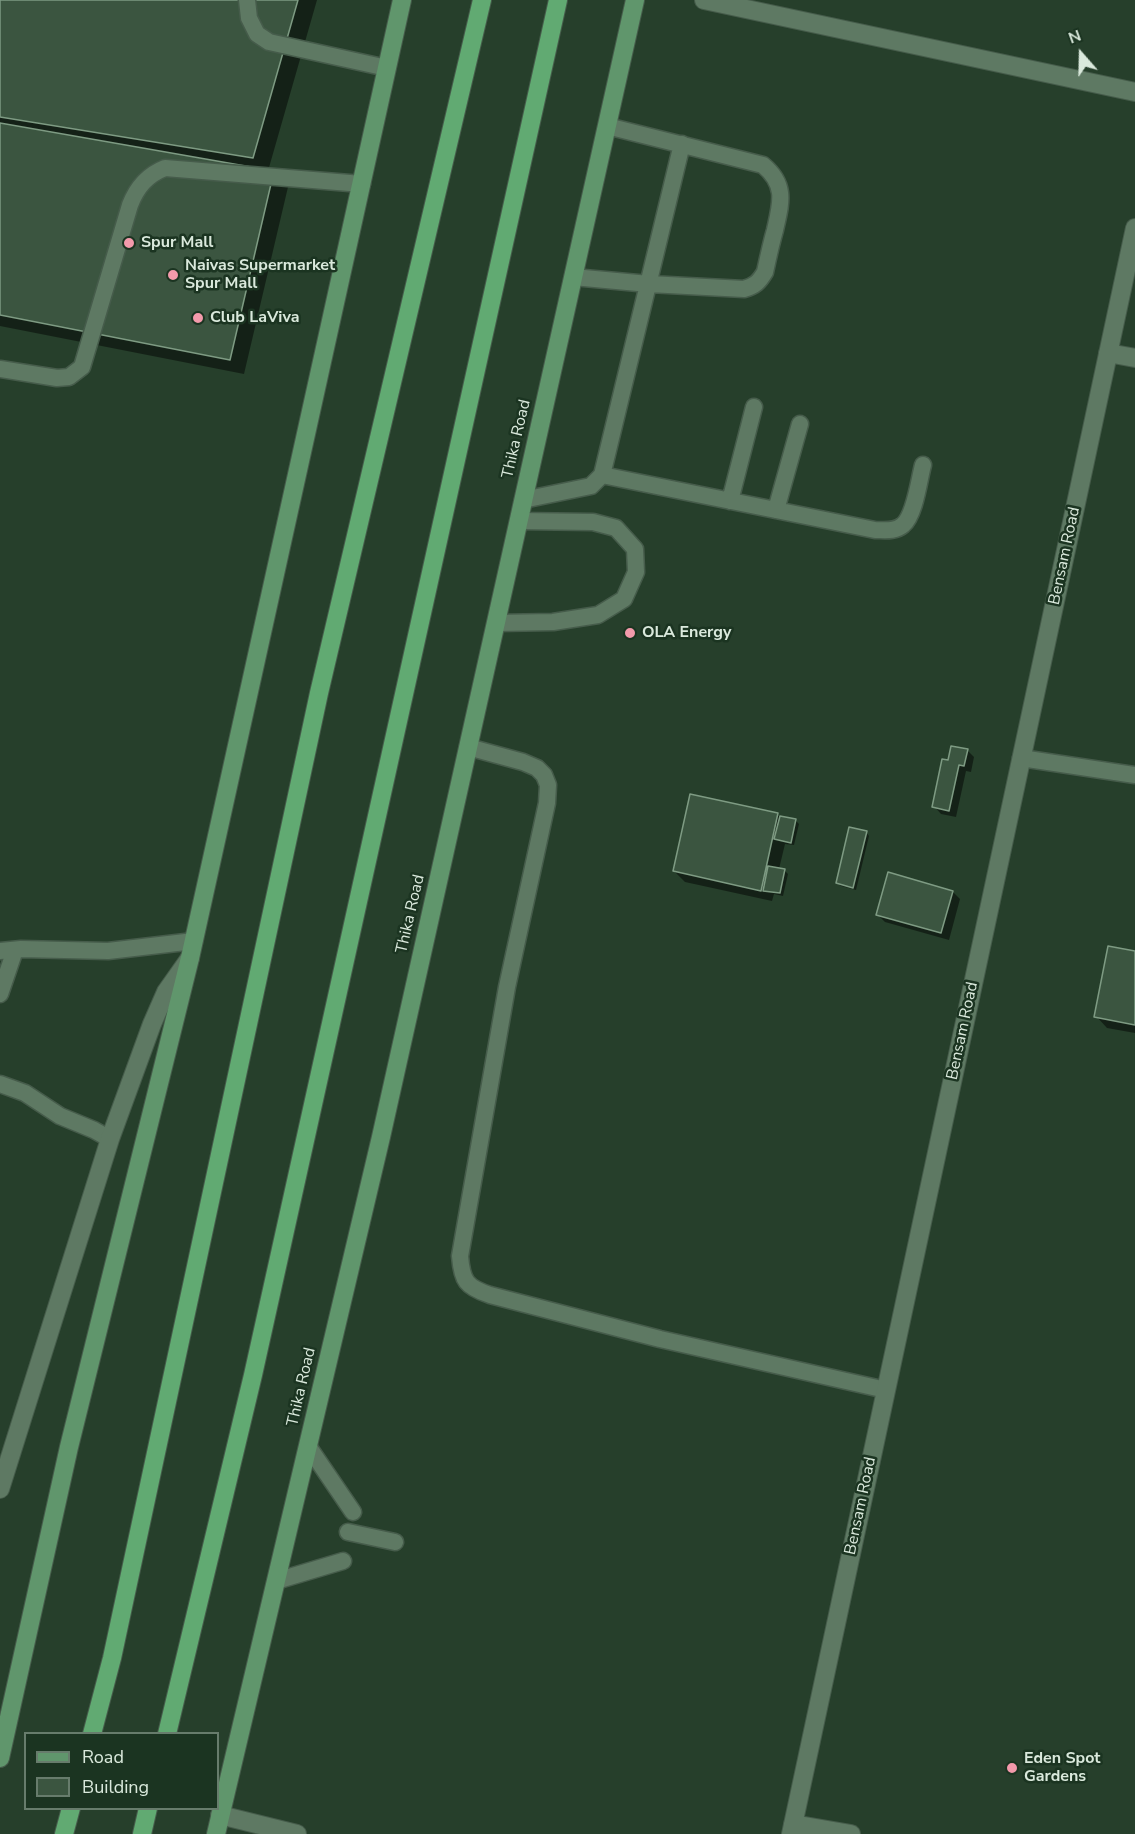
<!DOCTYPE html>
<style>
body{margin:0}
#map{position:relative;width:1135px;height:1834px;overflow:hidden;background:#263f2b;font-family:"Nunito Sans",sans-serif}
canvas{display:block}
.legend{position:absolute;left:24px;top:1732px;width:195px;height:78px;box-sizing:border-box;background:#1b3421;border:2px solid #677c6c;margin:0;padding:8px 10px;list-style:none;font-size:18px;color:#dae9dc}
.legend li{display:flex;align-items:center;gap:12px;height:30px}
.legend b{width:30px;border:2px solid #677c6c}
.north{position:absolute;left:1051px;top:24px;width:60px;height:60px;-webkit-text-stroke:4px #1b3421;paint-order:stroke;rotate:340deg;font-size:16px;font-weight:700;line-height:24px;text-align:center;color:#dae9dc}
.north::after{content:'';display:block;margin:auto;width:21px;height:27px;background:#dae9dc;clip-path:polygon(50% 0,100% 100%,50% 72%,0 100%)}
</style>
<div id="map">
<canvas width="1135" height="1834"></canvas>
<ul class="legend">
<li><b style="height:8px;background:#60966c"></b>Road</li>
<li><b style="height:16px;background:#3b5540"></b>Building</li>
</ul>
<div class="north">N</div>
</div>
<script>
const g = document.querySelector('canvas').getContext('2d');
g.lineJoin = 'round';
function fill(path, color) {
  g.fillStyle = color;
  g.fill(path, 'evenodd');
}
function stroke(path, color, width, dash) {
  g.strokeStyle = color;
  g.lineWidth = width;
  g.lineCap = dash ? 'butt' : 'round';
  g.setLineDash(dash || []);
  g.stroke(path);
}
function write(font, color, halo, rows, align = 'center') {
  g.font = font + ' "Nunito Sans",sans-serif';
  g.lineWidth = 5;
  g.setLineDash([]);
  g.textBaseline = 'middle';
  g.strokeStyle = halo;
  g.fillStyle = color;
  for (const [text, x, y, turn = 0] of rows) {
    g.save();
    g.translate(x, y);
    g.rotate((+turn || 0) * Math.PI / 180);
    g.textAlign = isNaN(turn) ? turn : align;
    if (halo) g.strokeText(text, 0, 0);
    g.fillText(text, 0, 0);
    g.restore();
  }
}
fill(new Path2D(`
 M0 0H317L268 171 273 172 288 187 244 374 0 326Z
 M967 750 974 757 971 772 966 771 956 817 941 814 934 806 949 762Z
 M777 815 780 817 796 821 799 824 794 845 785 844 779 869 785 871 788 874 783 896 774 894 772 901 685 882 674 871Z
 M866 832 869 836 856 890 841 886 837 883Z
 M953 892 960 899 949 940 885 922 878 915Z
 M1135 953V1033L1107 1028 1096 1016Z`), '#0007');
const building = new Path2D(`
 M0 0H298L253 158 0 117Z
 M0 123 274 171 230 360 0 315Z
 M951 746 968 749 964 766 959 765 949 811 932 807 942 759 948 760Z
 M690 794 778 813 761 891 673 871Z
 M780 816 796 819 791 843 774 839Z
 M849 827 867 831 853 888 836 883Z
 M768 866 785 869 780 893 763 891Z
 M888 872 953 891 941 933 876 915Z
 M1108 946 1135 951V1025L1094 1017Z`);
fill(building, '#3b5540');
stroke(building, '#7e9b83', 1.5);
const lane = new Path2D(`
 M247 0 249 18 257 34 269 42 387 68
 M573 277 649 284 744 289C755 286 759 282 765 272 768 258 771 244 775 230 781 203 787 185 763 165L607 126
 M0 369 57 378 69 377 82 367 130 205C137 187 147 175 165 168L362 184
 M602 475 875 530C884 530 895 532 903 525 915 515 919 480 923 465
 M523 500 591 486 602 475 682 144
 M730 501 754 407
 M776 510 800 424
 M496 623 553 622 598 615 624 599 636 572 635 549 616 528 593 522 519 521
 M468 747 523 762 537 768 544 775 548 785 547 803 507 987 460 1256C462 1281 466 1287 490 1295L660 1339 886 1390
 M1021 758 1135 775
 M0 951 21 949 108 951 194 941
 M0 994 15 950
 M0 1084 25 1093 60 1116 94 1130 110 1139
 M308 1446 353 1512
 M348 1532 395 1542
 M276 1581 343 1561`);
const street = new Path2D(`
 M704 0 1135 92
 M1108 353 1135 358
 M220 1815 297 1834
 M793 1824 851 1834
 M791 1834 1135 228`);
const secondary = new Path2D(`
 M0 1489 110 1139 152 1024 166 992 190 958`);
const primary = new Path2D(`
 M0 1758 69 1447 190 958 402 0
 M216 1834 381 1137 635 0`);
const highway = new Path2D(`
 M92 1734 112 1658 319 693 482 0
 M167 1734 253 1375 558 0
 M64 1834 71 1808
 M142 1834 148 1808`);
stroke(lane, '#465c4b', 19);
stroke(street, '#465c4b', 20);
stroke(secondary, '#465c4b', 20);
stroke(primary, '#465c4b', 20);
stroke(highway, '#465c4b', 20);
stroke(lane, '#5e7963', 16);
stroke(street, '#5e7963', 18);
stroke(secondary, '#5e7963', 18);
stroke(primary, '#60966c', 18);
stroke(highway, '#61aa72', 18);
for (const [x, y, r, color] of [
 [129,243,6,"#f39aab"],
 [173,275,6,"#f39aab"],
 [198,318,6,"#f39aab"],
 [630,633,6,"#f39aab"],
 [1012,1768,6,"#f39aab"]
]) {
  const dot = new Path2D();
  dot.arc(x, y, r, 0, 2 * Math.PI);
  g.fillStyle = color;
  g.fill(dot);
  stroke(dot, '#1b3421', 2);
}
write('bold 16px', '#dae9dc', '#1b3421', [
 ["Spur Mall",141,243],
 ["Naivas Supermarket",185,266],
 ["Spur Mall",185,284],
 ["Club LaViva",210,318],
 ["OLA Energy",642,633],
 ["Eden Spot",1024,1759],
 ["Gardens",1024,1777]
], 'left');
write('16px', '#dae9dc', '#1b3421', [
 ["Thika Road",517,439,-77],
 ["Bensam Road",1065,556,-78],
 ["Thika Road",411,914,-77],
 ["Bensam Road",963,1031,-78],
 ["Thika Road",302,1387,-77],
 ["Bensam Road",861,1506,-78]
]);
</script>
